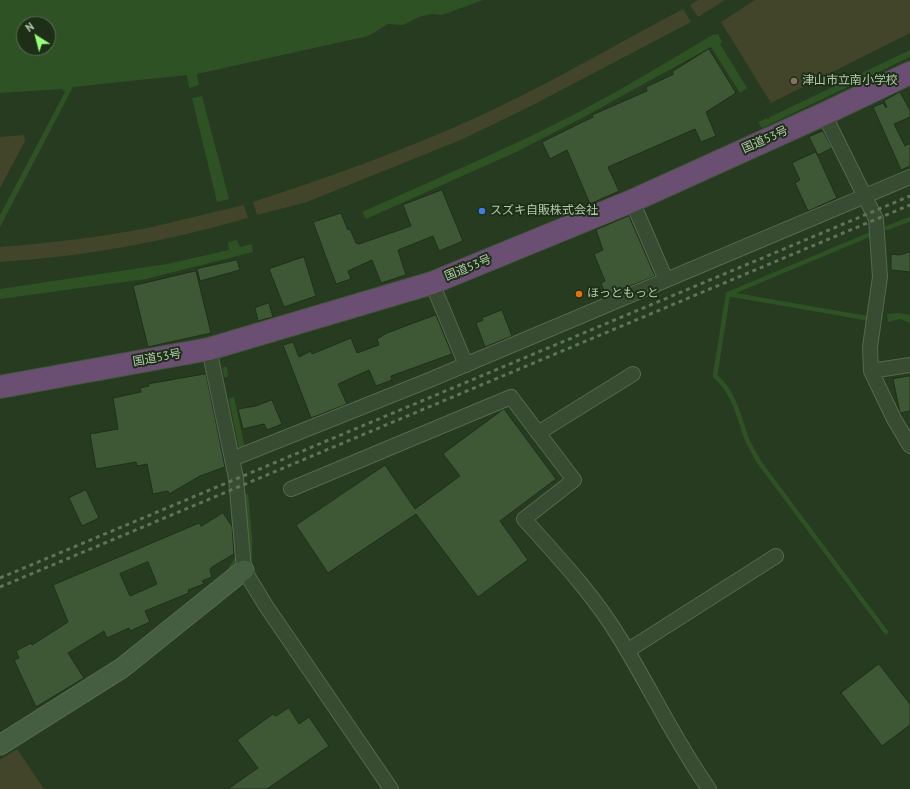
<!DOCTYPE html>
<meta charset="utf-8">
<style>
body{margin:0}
#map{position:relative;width:910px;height:789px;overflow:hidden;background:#263b1f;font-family:"PT Sans",sans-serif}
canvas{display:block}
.north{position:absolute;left:16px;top:16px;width:40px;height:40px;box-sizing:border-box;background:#1e2f18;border:1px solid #5a6c54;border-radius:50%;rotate:324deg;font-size:11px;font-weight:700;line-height:16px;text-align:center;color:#b3c8ad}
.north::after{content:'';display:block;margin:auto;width:14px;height:18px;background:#97ff7b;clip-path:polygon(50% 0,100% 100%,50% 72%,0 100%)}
</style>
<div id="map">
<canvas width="910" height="789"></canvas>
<div class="north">N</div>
</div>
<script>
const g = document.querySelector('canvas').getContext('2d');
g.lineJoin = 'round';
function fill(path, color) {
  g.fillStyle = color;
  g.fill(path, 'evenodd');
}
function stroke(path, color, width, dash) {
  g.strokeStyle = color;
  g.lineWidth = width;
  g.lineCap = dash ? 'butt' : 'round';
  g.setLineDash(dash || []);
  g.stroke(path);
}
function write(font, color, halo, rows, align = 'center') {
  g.font = font + ' "PT Sans","Noto Sans JP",sans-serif';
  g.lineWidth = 4;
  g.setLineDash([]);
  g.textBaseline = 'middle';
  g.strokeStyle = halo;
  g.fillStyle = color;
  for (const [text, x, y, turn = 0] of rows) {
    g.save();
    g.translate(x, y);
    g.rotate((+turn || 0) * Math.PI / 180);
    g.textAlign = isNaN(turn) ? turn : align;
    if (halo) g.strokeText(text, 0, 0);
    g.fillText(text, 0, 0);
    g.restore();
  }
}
fill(new Path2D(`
 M698 0H725L698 17 690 5Z
 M755 0H910V33L771 103 721 22Z
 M683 9 691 22 531 106 463 139 307 202 257 215 253 202C345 172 436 139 523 95 577 68 629 37 683 9Z
 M24 135 25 141 0 188V137Z
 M244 205 248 218C167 241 84 257 0 262V247C51 243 102 237 152 227 183 220 213 212 244 205Z
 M17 749 44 789H0V760Z`), '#42452a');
fill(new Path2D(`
 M0 0H483L442 15 431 14 419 17 403 25 388 24 368 36 197 74 199 85 189 88 187 75 73 87 0 227V215L65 92 62 89 0 93ZM24 24H48V48H24Z
 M714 34V35L718 34 722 42 720 44 747 88 740 93 711 47 582 118 516 152 366 219 362 212C434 180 507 149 577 113 624 88 669 61 714 34Z
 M910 50V57L762 128 758 122 767 118 768 120 770 117Z
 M202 96 229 199 217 202 192 98Z
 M237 240 240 247 252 244 253 252 146 279 0 299V289L167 264 229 250 228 242Z
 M899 313 910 315V323L900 319 888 322 887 314Z
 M234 397 245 448 239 449 229 399Z`), '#2f5224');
stroke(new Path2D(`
 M887 228 910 219
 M728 294 715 376C734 392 738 414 746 437 749 445 755 454 759 462L886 632
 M728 294 871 234
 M728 294 866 318
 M225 369 226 375
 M246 496 250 540V566
 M230 570 236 560`), '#2f5224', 4.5);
const building = new Path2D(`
 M709 49 736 93 706 112 716 136 701 142 695 129 608 167 619 191 590 204 567 150 550 159 542 142 593 117 592 115 647 91 646 87 674 74 672 72Z
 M900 92 910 110V117L894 124 905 146 910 143V166L901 170 873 107 883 103 886 108 887 107 884 101Z
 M823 131 832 148 818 155 809 137Z
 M816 152 837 198 808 211 795 183 800 180 792 163Z
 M442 190 463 241 439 251 433 236 398 250 406 275 381 283 372 260 348 271 351 279 336 284 313 222 341 213 348 230 350 229 356 243 359 244 411 226 403 205Z
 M629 216 655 276 606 296 601 283 605 281 594 254 603 250 596 230Z
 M910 252V272L891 270V254L899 255Z
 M304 257 316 296 284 307 269 269Z
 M237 260 240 270 200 281 197 269Z
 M196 271 211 333 148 347 133 286Z
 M269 303 273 317 258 321 255 308Z
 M502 310 512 336 485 347 476 323 483 320 482 318Z
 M436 315 452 354 391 376 392 380 376 386 369 370 338 384 347 404 311 418 283 345 293 342 299 357 311 351 312 354 351 338 357 353 379 345 377 339 387 333Z
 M206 374 225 467 200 476 169 494 168 491 153 494 147 464 137 466 136 462 96 469 90 434 118 429 113 398 141 392 140 388 149 386V384Z
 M910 376V411L900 413 893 379Z
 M272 400 282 424 267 430 264 424 243 429 238 409 256 406Z
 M504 409 556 479 500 521 528 560 478 597 416 514 328 573 296 525 385 465 415 509 460 476 443 454Z
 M86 490 99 518 82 526 69 498Z
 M223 513 232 526 234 554 212 567 210 570 212 577 202 581 204 584 188 590 189 593 145 611 150 622 130 631 129 628 107 638 104 631 68 653 84 678 36 707 14 660 19 658 16 651 31 643 32 645 68 622 53 585 199 523 201 526ZM148 562 157 584 130 596 120 574Z
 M879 664 910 704V725L882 746 841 693Z
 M289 708 299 724 309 717 329 746 267 789H228L258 768 237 740 273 714 275 716Z`);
fill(building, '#3e5735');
stroke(building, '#20311a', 1);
const street = new Path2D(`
 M824 114 876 219 880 277 870 347 871 371 894 419 910 446
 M632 201 666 280
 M432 283 466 365
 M209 349 236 478 244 570 266 606 391 789
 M871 371 910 365
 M538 433 633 374
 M232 459 427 381 910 177
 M291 489 511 397 574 480 524 519C558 557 593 594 619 637 650 687 675 741 709 789
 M627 651 776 556`);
const secondary = new Path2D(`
 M0 745 122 668 244 570`);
const highway = new Path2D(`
 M0 387 209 349 432 283 632 201 824 114 910 73`);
stroke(street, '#566950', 16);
stroke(secondary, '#566950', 21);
stroke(highway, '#43553d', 24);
stroke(street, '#384b33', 14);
stroke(secondary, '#465e40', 19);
stroke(highway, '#6a4f72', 22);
stroke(new Path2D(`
 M0 578 910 196
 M0 587 910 205`), '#5d7556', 3, [4, 4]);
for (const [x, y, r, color] of [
 [794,81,4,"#8d6e63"],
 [482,211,4,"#3f7fe0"],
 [579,294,4,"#e8710a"]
]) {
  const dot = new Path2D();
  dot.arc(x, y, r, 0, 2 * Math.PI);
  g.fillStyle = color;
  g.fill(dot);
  stroke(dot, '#1e2f18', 1.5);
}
write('12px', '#b3c8ad', '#1e2f18', [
 ["津山市立南小学校",802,81],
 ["スズキ自販株式会社",490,211],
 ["ほっともっと",587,294]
], 'left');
write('12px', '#b3c8ad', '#1e2f18', [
 ["国道53号",765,140,-24],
 ["国道53号",468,268,-22],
 ["国道53号",157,358,-10]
]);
</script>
